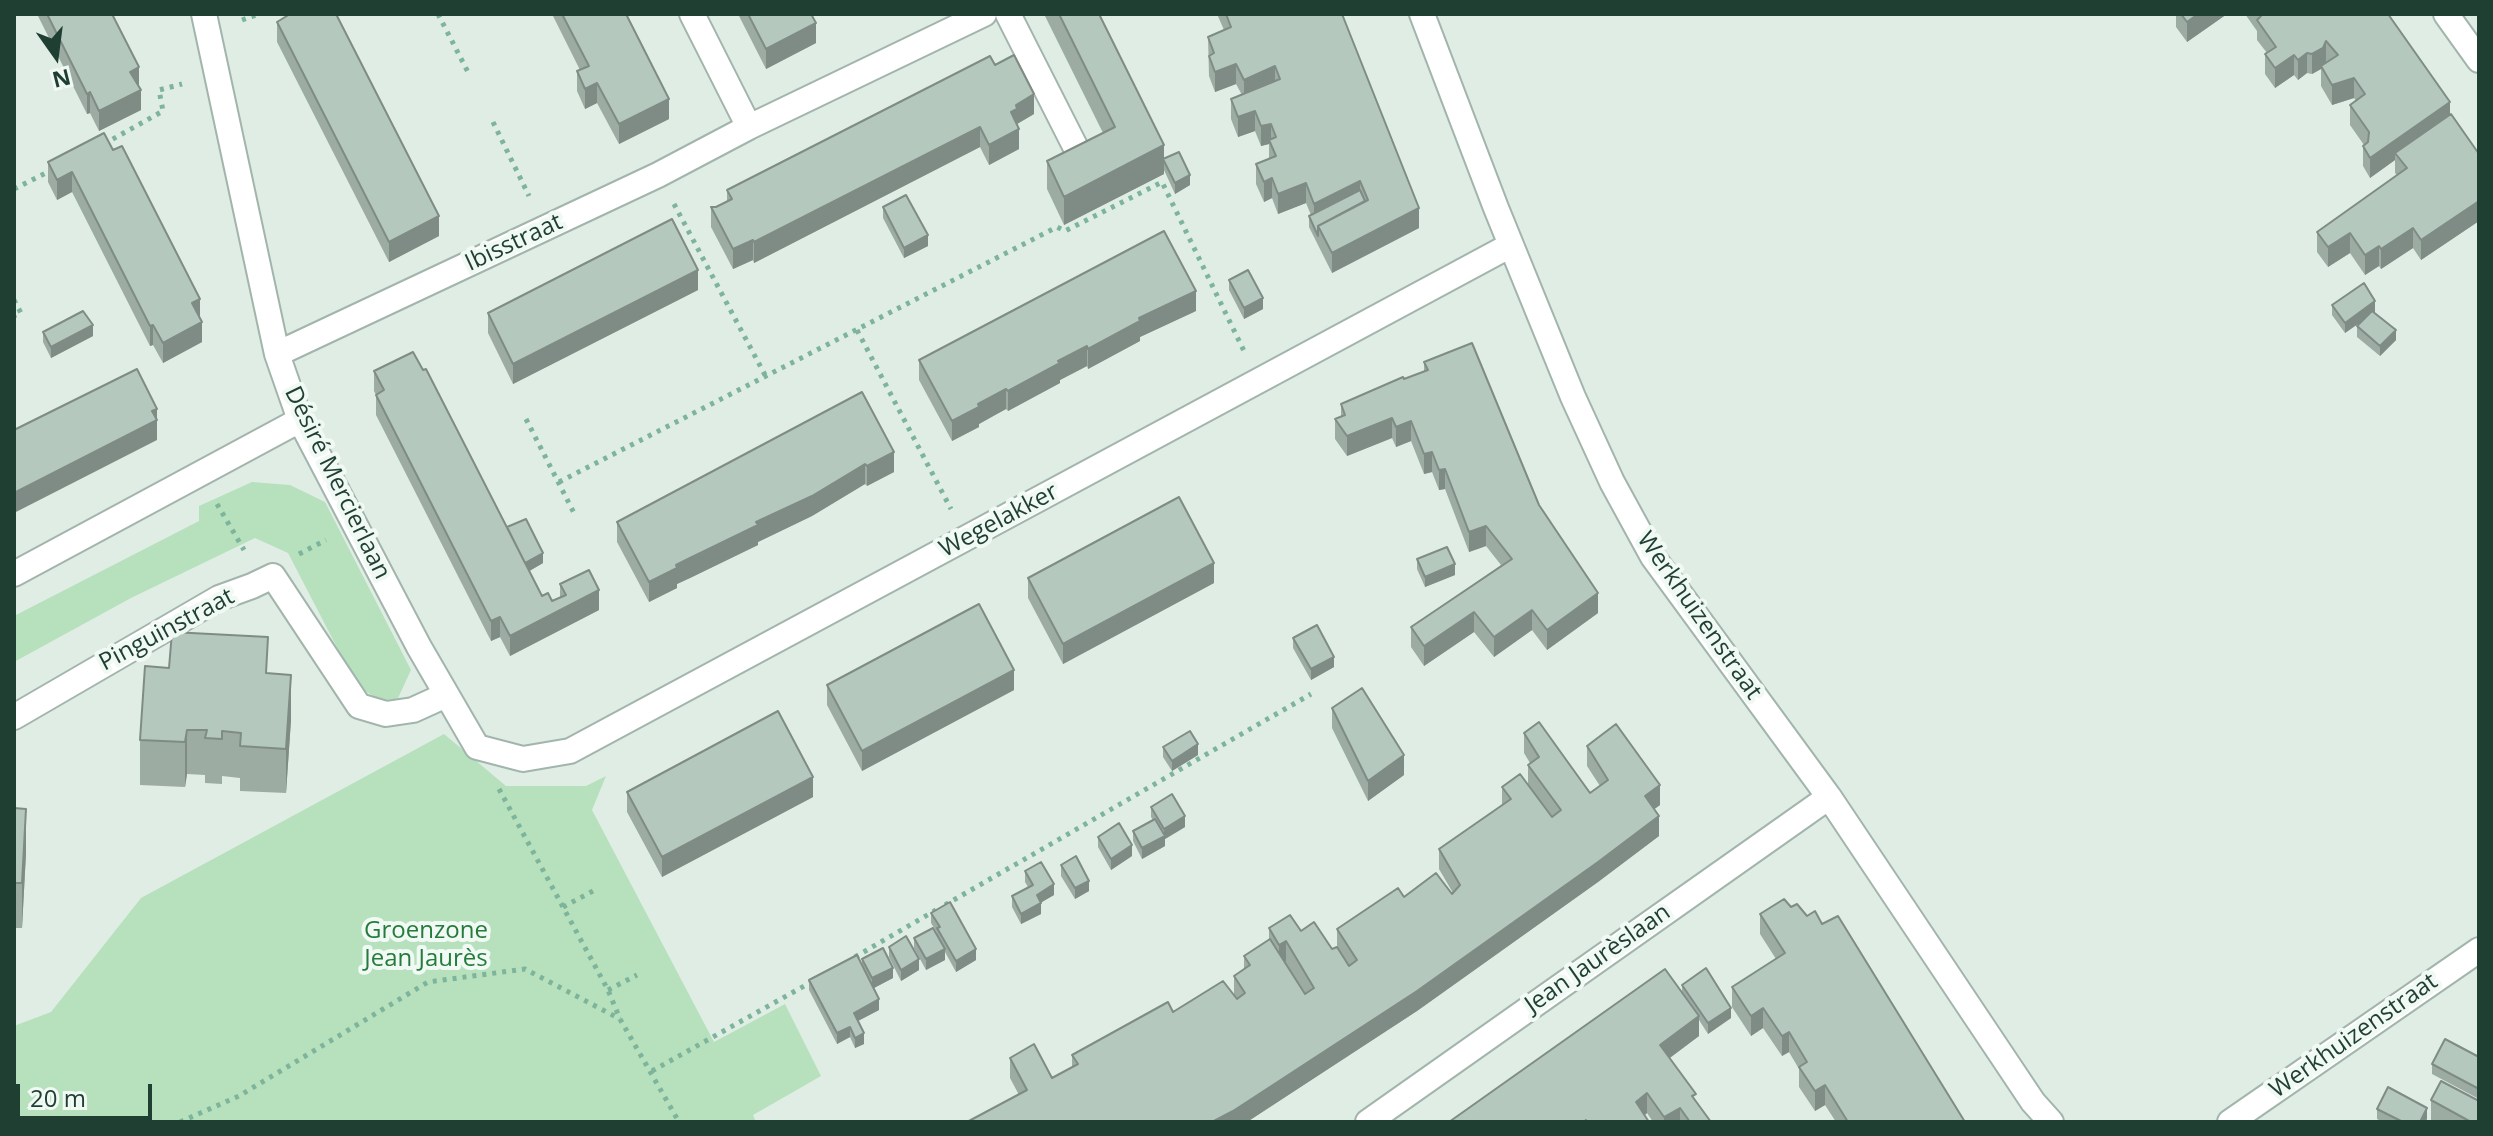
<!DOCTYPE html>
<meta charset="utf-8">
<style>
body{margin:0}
#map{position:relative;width:2493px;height:1136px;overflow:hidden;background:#e0ede5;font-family:"Open Sans",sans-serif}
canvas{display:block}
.frame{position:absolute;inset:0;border:16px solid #1f3f32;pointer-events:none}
.north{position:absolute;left:16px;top:16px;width:80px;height:80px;-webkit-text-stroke:6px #f1f9f4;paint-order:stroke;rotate:166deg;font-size:22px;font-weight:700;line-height:32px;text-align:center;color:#1f3f32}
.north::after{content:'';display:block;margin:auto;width:28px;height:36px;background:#1f3f32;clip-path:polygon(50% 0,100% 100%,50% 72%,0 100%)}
.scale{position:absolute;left:16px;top:1084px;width:136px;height:36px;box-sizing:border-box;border:4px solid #1f3f32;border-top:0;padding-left:10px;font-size:24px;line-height:28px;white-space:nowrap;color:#1f3f32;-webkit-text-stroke:6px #f1f9f4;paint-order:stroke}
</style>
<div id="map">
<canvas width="2493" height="1136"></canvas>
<div class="frame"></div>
<div class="north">N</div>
<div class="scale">20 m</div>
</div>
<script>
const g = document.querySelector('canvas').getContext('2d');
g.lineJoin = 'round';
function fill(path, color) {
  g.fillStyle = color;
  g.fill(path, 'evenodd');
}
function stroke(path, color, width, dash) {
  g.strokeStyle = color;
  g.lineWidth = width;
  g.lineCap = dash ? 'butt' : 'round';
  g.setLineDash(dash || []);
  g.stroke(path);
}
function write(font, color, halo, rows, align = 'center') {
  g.font = font + ' "Open Sans",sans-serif';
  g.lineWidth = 8;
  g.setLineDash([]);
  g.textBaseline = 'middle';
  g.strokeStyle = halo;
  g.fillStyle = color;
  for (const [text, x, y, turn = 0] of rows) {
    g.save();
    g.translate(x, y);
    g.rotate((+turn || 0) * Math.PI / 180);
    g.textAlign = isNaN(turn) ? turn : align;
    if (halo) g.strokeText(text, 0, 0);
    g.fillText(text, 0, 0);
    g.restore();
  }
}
fill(new Path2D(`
 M252 482 290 485 325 502 411 670 398 698C382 704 369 694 356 684L288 553 255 538 131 598 14 662V616L199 521V506Z
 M444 734 506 786H586L606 776 592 810 714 1042 785 1004 821 1076 753 1115 756 1122H14V1026L51 1012 141 898Z`), '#b6e1bc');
const minor = new Path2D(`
 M204 14 277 354 300 420 419 647 477 747 523 759 570 751 1511 245
 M692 14 749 127
 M1008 14 1082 160
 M1422 14 1496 208 1573 397 1612 482 1653 557 1829 797 2033 1102 2051 1122
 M2446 14 2479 60
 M277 354 658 175 749 127 984 14
 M14 574 300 420
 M14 717 219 598 252 586 273 576 359 706 386 714 413 710 446 695
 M1368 1122 1829 797
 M2230 1122 2479 950`);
stroke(minor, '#a2b5ac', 28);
stroke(new Path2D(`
 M438 14 470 76
 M242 20 259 14
 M493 122 529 196
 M104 144 163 111 159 90 182 84
 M14 189 52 170
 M674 204 765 375
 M14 300 21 313 14 316
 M857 330 951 509
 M526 419 574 513
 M559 482 1057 227 1065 231 1162 182 1244 351
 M217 504 244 550
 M299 554 326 540
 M499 789 608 990 620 1019 679 1122
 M945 905 1311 694
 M563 907 593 891
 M855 957 936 910
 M608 990 637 975
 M652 1071 815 980
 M180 1122 239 1096 428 982 525 969 620 1019`), '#7db49b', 5, [4, 6]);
stroke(minor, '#fff', 24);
fill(new Path2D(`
 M37 14H112L139 87 141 110 99 131 90 113 87 114Z
 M552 14H626L669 119 619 144 597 103 585 109 577 91V71L580 70Z
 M738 14H811L816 43 766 69Z
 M1044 14H1099L1164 158 1190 185 1175 194 1164 170V174L1064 225 1047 189V161L1103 133Z
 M1217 14H1342L1419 228 1332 273 1309 227V216L1311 215 1306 203 1278 214 1272 198 1264 202 1256 184V164L1269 159V144L1261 146 1255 131 1238 137 1231 119V99L1242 95 1236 84 1215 92 1209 76 1208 37 1224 30Z
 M2176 14H2227L2187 42 2176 27Z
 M2245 14H2388L2450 114 2479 154V221L2421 260 2413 248 2381 269 2379 266 2365 275 2350 253 2328 267 2317 252V232L2397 175 2395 173V160L2370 178 2363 166V146L2364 145 2350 125V105L2356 101 2354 98 2332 105 2321 86V69L2312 74 2307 73 2298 80 2294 75 2275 88 2265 74V54L2267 53 2257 40V31Z
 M277 22 439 236 389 262 277 42Z
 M995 65 1034 114 1017 124 1019 149 989 165 980 147 754 263 753 260 733 269 711 227V207H716L727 202V190Z
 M104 133 200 319 202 342 163 363 153 345 150 346 72 192 57 200 48 182V162Z
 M883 207 928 246 904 258 883 218Z
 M1229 280 1263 309 1244 319 1229 290Z
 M698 290 513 384 488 333V313Z
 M2332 305 2375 312H2374L2396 340 2380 356 2357 337V326L2362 321 2345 333 2332 315Z
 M1196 311 1140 337V341L1088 369 1087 366 1060 380V383L1008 411 1006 409 993 416 979 424V427L952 441 919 380V360Z
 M43 332 93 336 51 358 43 342Z
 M1424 362 1539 505 1598 613 1547 650 1532 630 1494 657 1474 632 1424 666 1411 647V627L1501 565 1486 546 1469 552 1445 489 1439 490 1432 472 1424 474 1411 441 1396 447 1392 438 1347 456 1335 439V419L1341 417V404L1424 372Z
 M374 371 507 527 543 563 529 571 542 596 552 601 560 597V584L599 610 510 656 500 637 491 641 376 415V395L374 391Z
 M862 392 894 472 867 486 865 484 812 516 758 542V545L690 578 677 584V588L649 602 617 542V522Z
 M1417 559 1455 575 1425 587 1417 569Z
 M1028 578 1214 583 1063 664 1028 598Z
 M1293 638 1334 667 1311 680 1293 648Z
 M268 673 291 720 286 793 240 791V778L222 776V784L205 783V775L187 774 185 787 140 785V740Z
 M827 685 1014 690 862 771 827 705Z
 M1332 708 1404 775 1368 801 1332 728Z
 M1524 733 1590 793 1600 786 1587 766V746L1660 805 1654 809 1659 836 1598 882 1417 1011 1247 1122H967L1019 1095 1010 1078V1058L1052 1078 1072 1067V1055L1173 1012 1234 996V976L1244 969V956L1269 940V928L1301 931 1332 949 1337 947V929L1404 897 1452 894 1453 893 1439 869V849L1502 805V787L1528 785V765L1530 763 1524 753Z
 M1163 747 1198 755 1172 771 1163 757Z
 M627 792 813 797 662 877 627 812Z
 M1151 807 1185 827 1165 839V846L1142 859 1133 841V831L1153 820 1151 817Z
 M14 808 26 853 22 928H14Z
 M1098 837 1132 856 1111 870 1098 847Z
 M1061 865 1089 891 1075 899 1061 876Z
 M1025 871 1054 895 1041 902V914L1021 924 1012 907V896L1028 887 1025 882Z
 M1791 907 1822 924 1965 1122H1836L1825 1105 1815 1111 1799 1087V1069L1789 1052 1782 1056 1763 1028 1751 1036 1732 1007V987L1776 959 1760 934V914Z
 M931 913 976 960 956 972 945 952V960L926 970 914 948V938L937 935V933L931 923Z
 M889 947 919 970 901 981 889 957Z
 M862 959 893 978 874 988 879 1010 858 1021 864 1044 855 1048 850 1037 837 1044 809 990V980L862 966Z
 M1682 985 1731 1018 1708 1034 1699 1020V1036L1670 1058 1696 1101 1711 1122H1653L1647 1113 1645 1115 1649 1122H1449L1682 993Z
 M2479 1057V1099L2432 1074V1064Z
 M2431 1100 2479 1122H2434L2431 1121Z
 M2377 1109 2427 1118 2426 1122H2383L2377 1119Z`), '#9caca3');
fill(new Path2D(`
 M2198 14H2227L2187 42V22Z
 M816 23V43L766 69V49Z
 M2326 41V61L2323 68 2321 66V69L2312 74V54Z
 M2307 53V73L2298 80V60Z
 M2294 55V75L2275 88V68Z
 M1236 64V84L1215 92V72Z
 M1275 66V86L1244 100V80Z
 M139 67V87L130 72Z
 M2354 78V98L2332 105V85Z
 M597 83V103L585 109V89Z
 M141 90V110L99 131V111Z
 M90 92V113L87 114V94Z
 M1034 94V114L1017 124 1011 112 1016 105Z
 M669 99V119L619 144V124Z
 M2450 102V122L2395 153V160L2370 178V158Z
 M1255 111V131L1238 137V117Z
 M1271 124V144L1269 140V144L1261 146V126Z
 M980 127V147L754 263V242Z
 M1019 129V149L989 165V145Z
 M1164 145V174L1064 225V197Z
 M72 172V192L57 200V180Z
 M1190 175V185L1175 194V183Z
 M1272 178V198L1264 202V182Z
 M1360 181V201L1314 224V204Z
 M1306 183V203L1278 214V194Z
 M2479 201V221L2421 260V240Z
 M1419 208V228L1332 273V253Z
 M439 216V236L389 262V242Z
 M2413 228V248L2381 269V249Z
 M2350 233V253L2328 267V247Z
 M928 235V246L904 258V248Z
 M753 240V260L733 269V249Z
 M2379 246V266L2365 275V255Z
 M698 270V290L513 384V364Z
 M1196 291V311L1140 337V341L1088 369V349L1139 318Z
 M1263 298V309L1244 319V308Z
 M200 299V319L192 303Z
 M2375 301V312L2345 333V323Z
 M202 322V342L163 363V343Z
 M93 325V336L51 358V347Z
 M153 325V345L150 346V326Z
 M2396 330V340L2380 356V346Z
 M1087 346V366L1060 380V383L1008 411V391L1058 361Z
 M1006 389V409L979 424V427L952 441V421L978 404Z
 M157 409V440L14 513V493L152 411Z
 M1392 418V438L1347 456V436Z
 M1411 421V441L1396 447V427Z
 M894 452V472L867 486V466Z
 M1432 452V472L1424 474V454Z
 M865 464V484L812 516 758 542V545L690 578 677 584V588L649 602V582L676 565Z
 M1445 469V489L1439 490V470Z
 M1486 526V546L1469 552V532Z
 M543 553V563L521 576V565Z
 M1214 563V583L1063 664V644Z
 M1455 564V575L1425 587V577Z
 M599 590V610L510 656V636Z
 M1598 593V613L1547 650V630Z
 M1532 610V630L1494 657V637Z
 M1474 612V632L1424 666V646Z
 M500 617V637L491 641V621Z
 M1334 657V667L1311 680V669Z
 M1014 670V690L862 771V751Z
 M291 675V720L286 793V749Z
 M187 730V774L185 787V742Z
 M1198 744V755L1172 771V761Z
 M1404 755V775L1368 801V781Z
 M813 777V797L662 877V857Z
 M1660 785V805L1645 816V796Z
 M26 809V853L22 928V883Z
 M1185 816V827L1165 839V846L1142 859V848L1164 836V829Z
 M1659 816V836L1598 882 1417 1011 1247 1122H1212Z
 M1132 845V856L1111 870V859Z
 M1089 881V891L1075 899V888Z
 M1054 884V895L1037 905V895Z
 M1041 903V914L1021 924V914Z
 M1286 941V961L1279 965V945Z
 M945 949V960L926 970V959Z
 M976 949V960L956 972V961Z
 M919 959V970L901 981V970Z
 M893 968V978L872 989V978Z
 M879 999V1010L854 1023V1013Z
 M1731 1008V1018L1708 1034V1023Z
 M1763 1008V1028L1751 1036V1016Z
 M1699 1016V1036L1660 1065V1045Z
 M850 1027V1037L837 1044V1033Z
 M1789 1032V1052L1782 1056V1036Z
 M864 1033V1044L855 1048V1038Z
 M1825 1085V1105L1815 1111V1091Z
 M1647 1093V1113L1636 1122V1102Z
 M1680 1108V1122H1664V1117Z
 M2427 1108V1118L2426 1122H2420Z`), '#7f8c85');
const building = new Path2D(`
 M47 14H112L139 67 130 72 141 90 99 111 90 92 87 94Z
 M290 14H336L439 216 389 242 277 22Z
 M562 14H626L669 99 619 124 597 83 585 89 577 71 589 66Z
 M748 14H811L816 23 766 49Z
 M1059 14H1099L1164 145 1064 197 1047 161 1115 127Z
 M1226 14H1342L1419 208 1332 253 1318 226 1368 200 1360 181 1314 204 1306 183 1278 194 1272 178 1264 182 1256 164 1276 156 1269 140 1276 137 1271 124 1261 126 1255 111 1238 117 1231 99 1280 79 1275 66 1244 80 1236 64 1215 72 1209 56 1214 53 1208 37 1231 27Z
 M2181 14H2198L2187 22Z
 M2259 14H2388L2450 102 2370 158 2363 146 2368 142 2369 132 2350 105 2365 94 2354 78 2332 85 2321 66 2338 55 2326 41 2323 48 2312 54 2307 53 2298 60 2294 55 2275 68 2265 54 2276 47 2257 20 2261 16Z
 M1014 55 1034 94 1016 105 1017 109 1011 112 1019 129 989 145 980 127 754 242 753 240 733 249 711 207H716L732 199 727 190 990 56 995 65Z
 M2451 114 2479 154V201L2421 240 2413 228 2381 249 2379 246 2365 255 2350 233 2328 247 2317 232 2407 168 2395 153Z
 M104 133 113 150 122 146 200 299 192 303 202 322 163 343 153 325 150 326 72 172 57 180 48 162Z
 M1179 152 1190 175 1175 183 1163 159Z
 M1360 190 1365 201 1318 226V236L1309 216Z
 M906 195 928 235 904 248 883 207Z
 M672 219 698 270 513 364 488 313Z
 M1164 231 1196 291 1139 318 1140 321 1088 349 1087 346 1058 361 1060 363 1008 391 1006 389 993 396 978 404 979 407 952 421 919 360Z
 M1248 270 1263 298 1244 308 1229 280Z
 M2364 283 2375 301 2345 323 2332 305Z
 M83 311 93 325 51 347 43 332Z
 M2372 311 2396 330 2380 346 2357 326Z
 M1472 343 1539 505 1598 593 1547 630 1532 610 1494 637 1474 612 1424 646 1411 627 1512 559 1486 526 1469 532 1445 469 1439 470 1432 452 1424 454 1411 421 1396 427 1392 418 1347 436 1335 419 1345 415 1341 404 1403 377 1404 379 1428 370 1424 362Z
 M413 352 423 370 426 369 542 596 548 593 552 601 566 595 560 584 589 570 599 590 510 636 500 617 491 621 376 395 384 390 374 371Z
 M137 369 157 409 152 411 157 420 14 493V430Z
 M862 392 894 452 867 466 865 464 812 496 756 522 758 525 690 558 676 565 677 568 649 582 617 522Z
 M1179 497 1214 563 1063 644 1028 578Z
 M526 519 543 553 525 563 507 527Z
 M1447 547 1455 564 1425 577 1417 559Z
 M979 604 1014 670 862 751 827 685Z
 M1317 625 1334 657 1311 669 1293 638Z
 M172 632 268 637 266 673 291 675 286 749 240 746 241 733 222 731V739L205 738 207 730H187L185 742 140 740 145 666 169 668Z
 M1362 688 1404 755 1368 781 1332 708Z
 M778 711 813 777 662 857 627 792Z
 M1539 722 1590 793 1608 780 1587 746 1616 724 1660 785 1645 796 1659 816 1598 862 1417 991 1233 1111 1212 1122H967L1027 1090 1010 1058 1034 1044 1052 1078 1078 1064 1072 1055 1168 1002 1173 1012 1223 981 1237 999 1245 993 1234 976 1250 965 1244 956 1270 939 1305 994 1314 988 1286 941 1279 945 1269 928 1290 915 1301 931 1314 922 1332 949 1337 947 1349 966 1357 960 1337 929 1398 888 1404 897 1436 873 1452 894 1460 885 1439 849 1511 799 1502 787 1520 774 1552 817 1561 810 1528 765 1539 757 1524 733Z
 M1190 731 1198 744 1172 761 1163 747Z
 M1172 794 1185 816 1164 829 1151 807Z
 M14 808 26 809 22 883H14Z
 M1155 819 1165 836 1142 848 1133 831Z
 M1119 823 1132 845 1111 859 1098 837Z
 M1076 856 1089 881 1075 888 1061 865Z
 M1041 862 1054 884 1037 895 1041 903 1021 914 1012 896 1033 885 1025 871Z
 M1784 899 1791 907 1797 904 1807 916 1815 911 1822 924 1838 916 1965 1122H1848L1825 1085 1815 1091 1799 1067 1807 1062 1789 1032 1782 1036 1763 1008 1751 1016 1732 987 1785 953 1760 914Z
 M950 902 976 949 956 961 937 928 940 927 931 913Z
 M933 928 945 949 926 959 914 938Z
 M906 936 919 959 901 970 889 947Z
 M883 948 893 968 872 978 862 959Z
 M857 955 879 999 854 1013 864 1033 855 1038 850 1027 837 1033 809 980Z
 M1706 968 1731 1008 1708 1023 1682 985Z
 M1665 969 1699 1016 1660 1045 1696 1094 1692 1096 1711 1122H1690L1680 1108 1664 1117 1647 1093 1636 1102 1649 1122H1587L1586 1120 1583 1122H1449Z
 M2445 1039 2479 1057V1089L2432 1064Z
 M2441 1081 2479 1101 2478 1106 2479 1107V1122H2471L2431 1100Z
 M2388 1087 2427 1108 2420 1122H2403L2377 1109Z`);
fill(building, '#b5c8be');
stroke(building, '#7f8c85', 2);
write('24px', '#1f3f32', '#f1f9f4', [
 ["Ibisstraat",514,243,-25],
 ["Désiré Mercierlaan",337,483,64],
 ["Wegelakker",999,521,-28],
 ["Werkhuizenstraat",1699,616,55],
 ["Pinguinstraat",167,630,-28],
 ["Jean Jaurèslaan",1598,959,-35],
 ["Werkhuizenstraat",2354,1036,-35]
]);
write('24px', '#247b3a', '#f1f9f4', [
 ["Groenzone",426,931],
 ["Jean Jaurès",426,959]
]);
</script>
